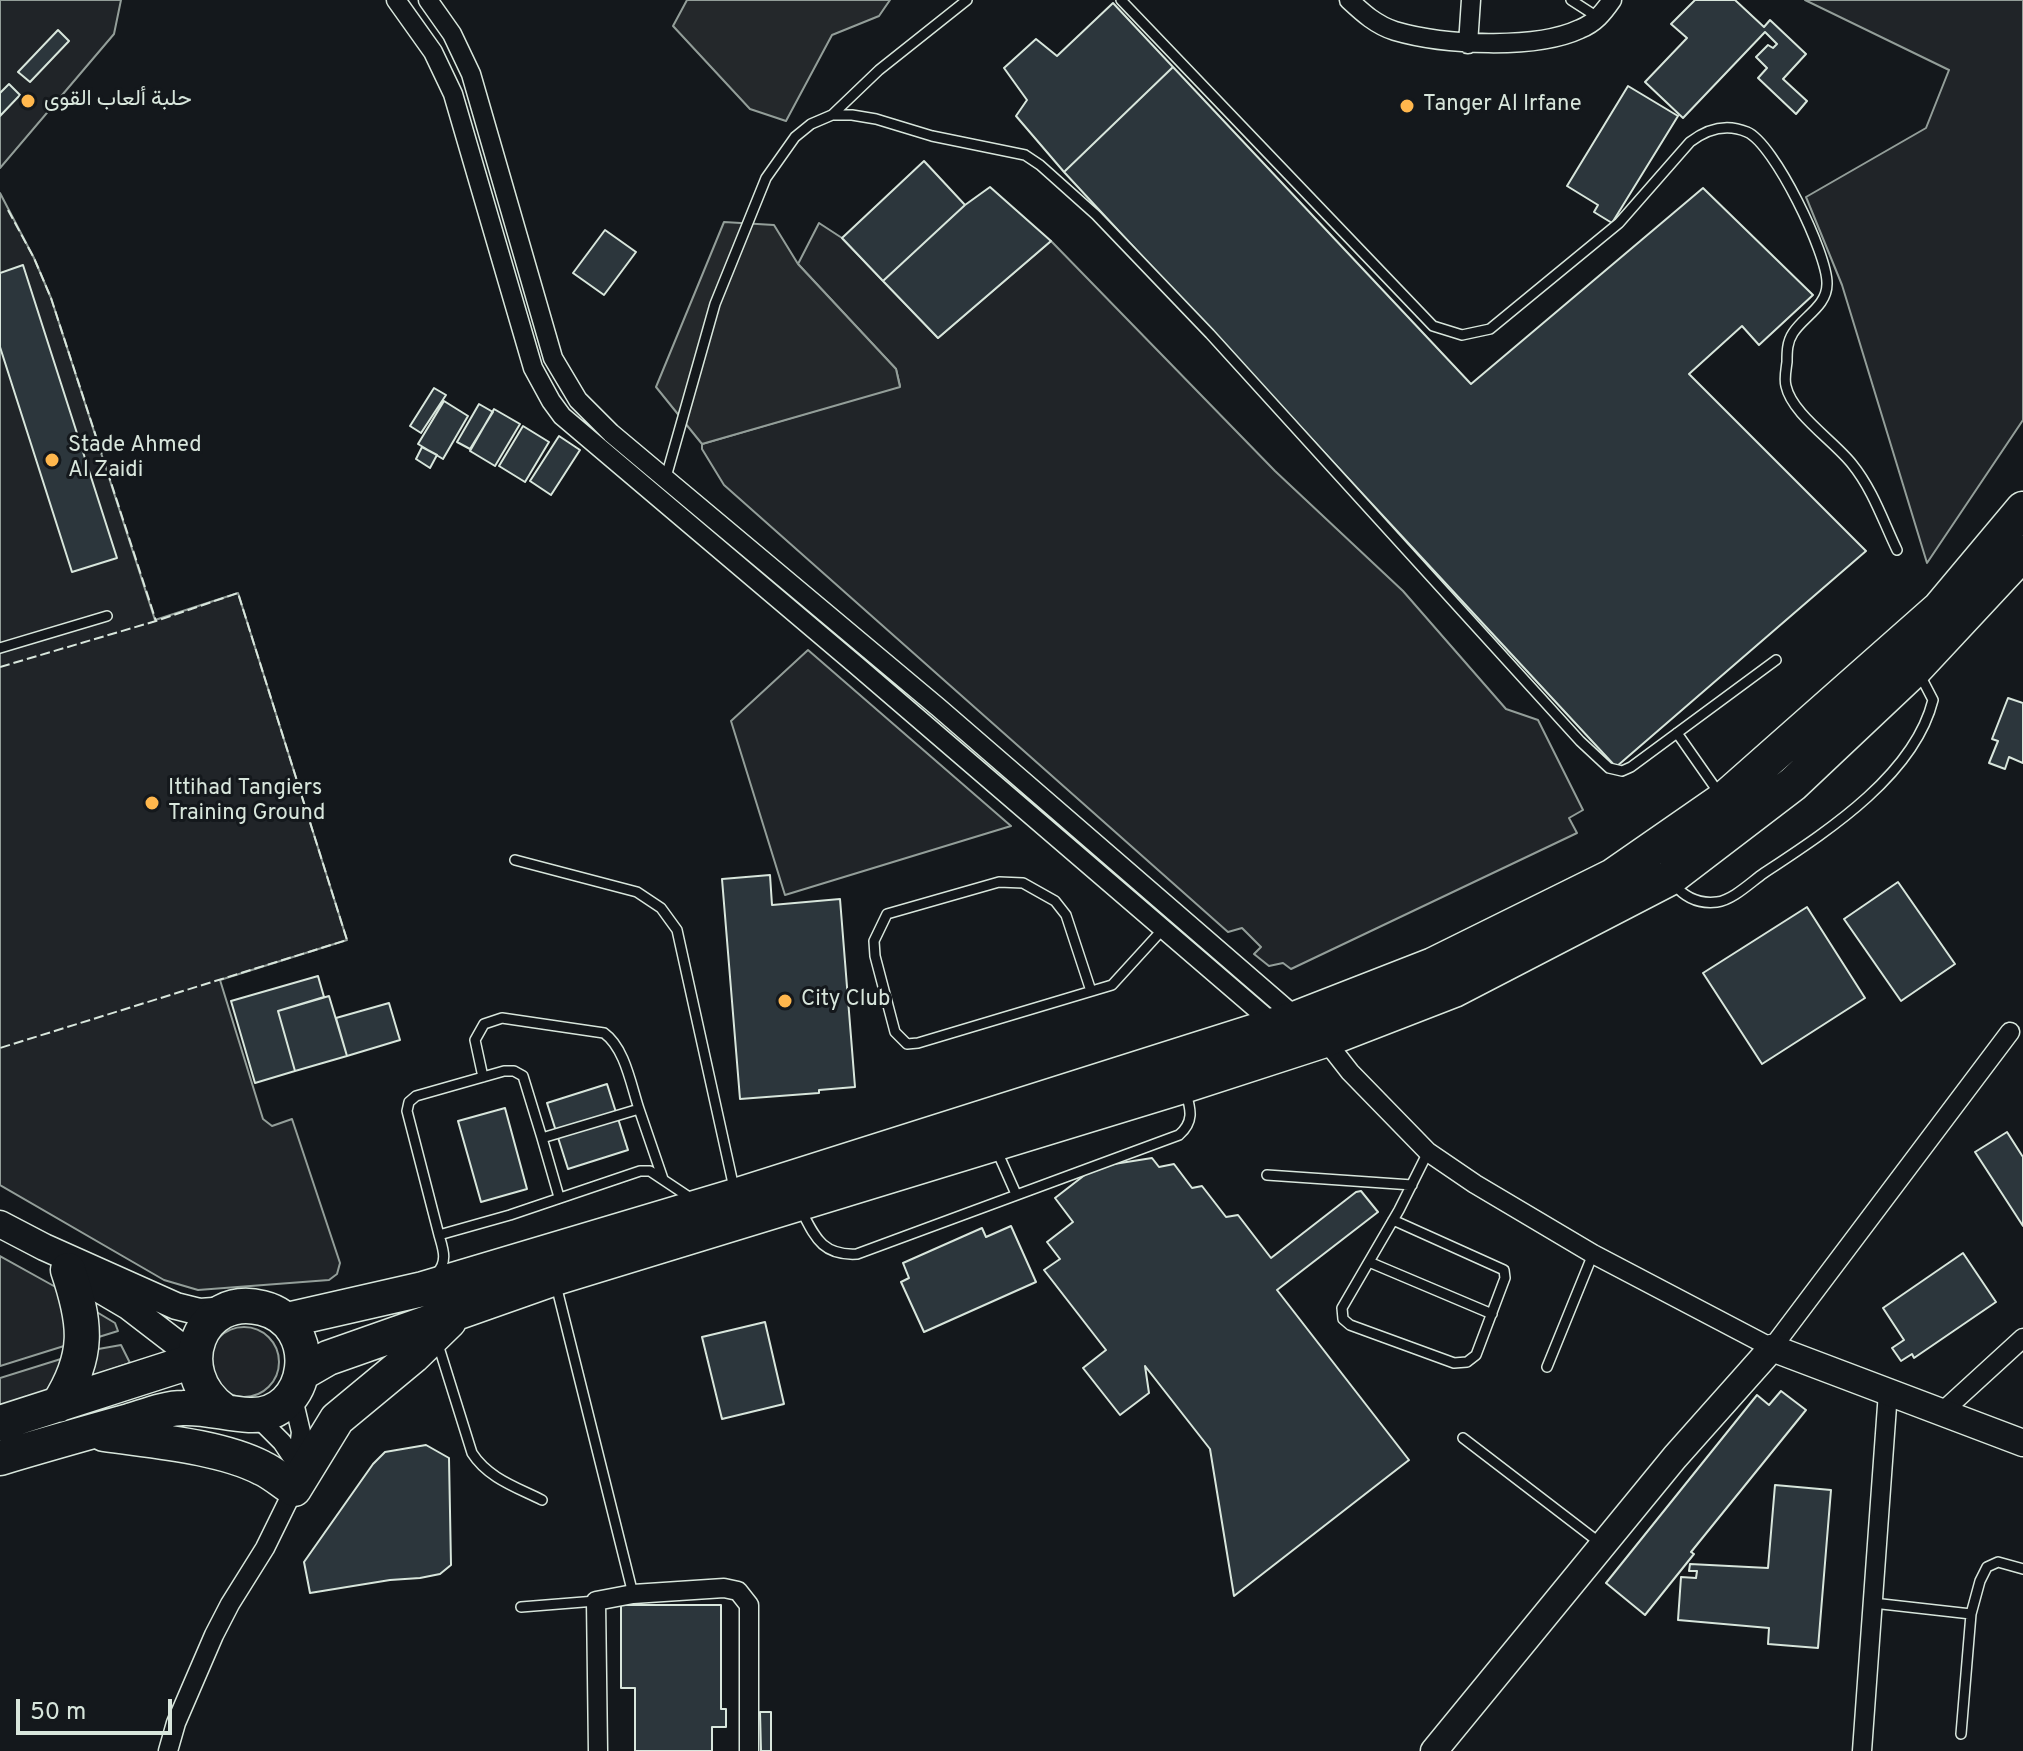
<!DOCTYPE html>
<meta charset="utf-8">
<style>
body{margin:0}
#map{position:relative;width:2023px;height:1751px;overflow:hidden;background:#14181c;font-family:Overpass,sans-serif}
canvas{display:block}
.scale{position:absolute;left:16px;top:1699px;width:156px;height:36px;box-sizing:border-box;border:4px solid #d8e6dc;border-top:0;padding-left:10px;font-size:24px;line-height:28px;white-space:nowrap;color:#d8e6dc;-webkit-text-stroke:6px #14181c;paint-order:stroke}
</style>
<div id="map">
<canvas width="2023" height="1751"></canvas>
<div class="scale">50 m</div>
</div>
<script>
const g = document.querySelector('canvas').getContext('2d');
g.lineJoin = 'round';
function fill(path, color) {
  g.fillStyle = color;
  g.fill(path, 'evenodd');
}
function stroke(path, color, width, dash) {
  g.strokeStyle = color;
  g.lineWidth = width;
  g.lineCap = dash ? 'butt' : 'round';
  g.setLineDash(dash || []);
  g.stroke(path);
}
function write(font, color, halo, rows, align = 'center') {
  g.font = font + ' Overpass,Vazirmatn,sans-serif';
  g.lineWidth = 6;
  g.setLineDash([]);
  g.textBaseline = 'middle';
  g.strokeStyle = halo;
  g.fillStyle = color;
  for (const [text, x, y, turn = 0] of rows) {
    g.save();
    g.translate(x, y);
    g.rotate((+turn || 0) * Math.PI / 180);
    g.textAlign = isNaN(turn) ? turn : align;
    if (halo) g.strokeText(text, 0, 0);
    g.fillText(text, 0, 0);
    g.restore();
  }
}
const green = new Path2D(`
 M0 0H121L114 34 0 168Z
 M1805 0H2023V420L1927 563 1842 285 1806 197 1926 128 1949 70Z
 M0 193 34 258 51 298 155 620 238 593 347 940 220 980 263 1119 272 1126 292 1119 340 1263 337 1274 329 1280 198 1290 164 1280 0 1185Z
 M819 223 842 238 938 338 1051 241 1275 471 1403 591 1506 709 1538 720 1583 810 1569 818 1577 833 1291 969 1283 963 1269 966 1254 954 1261 947 1242 928 1228 932 724 485 702 449V444L900 386 896 369 798 264Z
 M808 650 1011 826 785 895 731 721Z
 M0 1256 61 1290 71 1317 64 1346 0 1366Z
 M85 1305 115 1323 118 1331 89 1340Z
 M209 1362a35 35 0 1 1 70 0a35 35 0 1 1-70 0Z
 M121 1345 130 1363 80 1380 87 1351Z
 M64 1358 50 1392 0 1408V1378Z`);
fill(green, '#202428');
stroke(green, '#939e99', 2);
const parking = new Path2D(`
 M687 0H890L879 16 832 35 786 121 750 109 673 26Z
 M724 222 774 225 798 264 896 369 900 387 702 444 656 387Z`);
fill(parking, '#24282b');
stroke(parking, '#939e99', 2);
const building = new Path2D(`
 M1695 0H1735L1764 27 1770 20 1806 54 1783 79 1807 101 1796 114 1758 78 1767 68 1756 57 1768 45 1773 48 1777 44 1765 32 1683 118 1645 82 1687 38 1671 24Z
 M1113 3 1173 67 1064 172 1016 116 1027 100 1004 68 1036 39 1057 56Z
 M58 30 69 41 30 82 18 72Z
 M1173 67 1471 384 1703 188 1813 295 1759 345 1742 326 1689 374 1866 551 1616 767 1064 172Z
 M9 84 20 95 0 116V93Z
 M1628 86 1678 116 1612 223 1594 212 1598 205 1567 186Z
 M924 161 965 205 883 281 842 238Z
 M990 187 1051 241 938 338 883 281 965 205Z
 M605 230 636 252 604 295 573 273Z
 M23 265 117 558 72 572 0 347V273Z
 M434 388 446 395 421 433 410 426Z
 M444 401 468 416 443 459 418 444Z
 M479 404 493 412 470 449 457 442Z
 M494 409 520 424 495 466 470 451Z
 M523 426 549 442 525 482 499 466Z
 M559 436 580 450 551 495 530 481Z
 M422 447 437 455 430 468 416 459Z
 M2008 698 2023 703V763L2009 757 2005 769 1989 763 1998 741 1992 739Z
 M770 875 772 905 840 899 855 1087 819 1090V1093L740 1099 722 879Z
 M1898 882 1955 964 1901 1001 1844 919Z
 M1807 907 1865 998 1762 1064 1703 973Z
 M318 976 324 997 278 1011 295 1071 255 1083 231 1001Z
 M329 996 347 1056 295 1071 278 1011Z
 M389 1003 400 1040 347 1056 336 1018Z
 M607 1084 628 1150 568 1169 547 1103Z
 M505 1108 527 1189 481 1202 458 1121Z
 M2007 1132 2023 1157V1226L1975 1152Z
 M1152 1158 1159 1167 1174 1164 1192 1188 1202 1186 1226 1217 1238 1215 1271 1258 1356 1192 1361 1191 1378 1212 1277 1290 1409 1460 1234 1596 1210 1449 1145 1366 1149 1393 1120 1415 1083 1368 1106 1350 1044 1270 1060 1259 1047 1242 1073 1222 1055 1198 1095 1167Z
 M1011 1226 1036 1282 924 1332 901 1282 909 1278 903 1263 982 1228 986 1237Z
 M1963 1253 1996 1302 1914 1358 1912 1354 1901 1361 1892 1348 1904 1340 1883 1308Z
 M765 1322 784 1404 722 1419 702 1337Z
 M1781 1391 1806 1410 1691 1552 1694 1554 1645 1615 1606 1583 1757 1395 1769 1405Z
 M426 1445 449 1458 451 1565 440 1574 420 1578 390 1580 310 1593 304 1562 373 1464 385 1452Z
 M1775 1485 1831 1490 1818 1648 1768 1644 1769 1628 1678 1620 1681 1577 1696 1578 1697 1571H1689L1690 1564 1768 1568Z
 M621 1605H721V1709H726V1727H712V1751H635V1688H621Z
 M760 1712H771V1751H761Z`);
fill(building, '#2c363c');
stroke(building, '#d8e6dc', 2);
const lane = new Path2D(`
 M1121 0 1433 326 1462 335 1490 329 1619 223 1690 142C1707 129 1726 123 1747 132 1774 143 1828 255 1827 284 1827 306 1804 316 1793 333 1787 342 1787 352 1787 362 1786 370 1784 379 1786 386 1792 414 1834 441 1852 464 1873 490 1883 521 1897 550
 M1571 0 1599 18
 M832 115 879 70 967 0
 M666 477 715 304 766 178 795 137 811 124 832 115H852L876 119 932 136 1025 155 1040 165 1096 215 1210 334 1580 741 1609 768 1622 771 1631 767 1776 660
 M0 648 107 616
 M1677 733 1721 796
 M515 860 637 892 661 908 677 930 734 1188
 M1674 884C1685 898 1700 904 1717 902 1733 900 1751 882 1764 873 1826 832 1914 776 1933 700L1920 675
 M1091 991 1066 915 1055 901 1023 883 999 882 887 914 874 941 875 956 895 1032 907 1044 918 1043 1112 985 1164 928
 M483 1077 475 1040 484 1024 502 1018 604 1033C625 1048 631 1085 639 1109
 M997 1151 1016 1194
 M1267 1175 1412 1185
 M559 1197 542 1138 639 1109 663 1179
 M801 1210C815 1237 822 1256 857 1254L1179 1135C1194 1122 1191 1110 1186 1093
 M1393 1220 1504 1270 1505 1278 1476 1355 1467 1362 1454 1363 1350 1325 1343 1319 1342 1308 1399 1210 1428 1152
 M439 1235 407 1111 409 1102 416 1096 504 1071H514L523 1076 542 1138
 M1369 1262 1492 1314
 M437 1273C448 1261 443 1249 439 1235L510 1215 640 1171H650L692 1199
 M556 1285 633 1594
 M437 1341 472 1453C488 1478 516 1487 542 1500
 M1547 1367 1593 1254
 M1463 1438 1600 1543
 M1873 1603 1971 1614 1980 1581 1987 1567 1998 1562 2023 1569
 M521 1607 596 1601
 M1961 1734 1971 1614`);
const street = new Path2D(`
 M396 0 433 52 453 94 533 368 551 401 562 416 856 665 1275 1025
 M428 0 452 34 471 74 553 358 578 400 611 433 939 708 1297 1018
 M1349 0C1363 13 1376 25 1395 31 1443 45 1535 50 1580 29 1595 23 1603 13 1612 0
 M1468 44 1471 0
 M1325 1040 1350 1072 1428 1152 1475 1184 1593 1254 1772 1348 2010 1032
 M1941 1413 2023 1338
 M255 1415 282 1442 296 1463
 M168 1751 176 1723 214 1635 230 1604 265 1548 294 1489 301 1432 292 1394
 M598 1751 596 1601 633 1594 724 1588 738 1591 749 1605V1751
 M1862 1751 1888 1392`);
const secondary = new Path2D(`
 M0 1224 44 1247 176 1306 200 1312 227 1310
 M94 1286 128 1306 193 1356
 M1434 1751 1675 1457 1772 1348 2023 1443`);
const highway = new Path2D(`
 M287 1320 423 1289 735 1196 1297 1018 1433 965 1613 876 1724 799 1940 608 2023 509
 M302 1373 328 1358 555 1278 1183 1086 1325 1040 1454 990 1670 878 1793 784 1916 668 2023 553
 M58 1405C90 1355 86 1323 68 1270
 M0 1423 193 1361
 M104 1434C152 1441 219 1446 262 1468 273 1473 283 1482 294 1489L337 1419 413 1356 449 1321
 M0 1458C43 1445 86 1433 129 1421 146 1416 165 1408 183 1408 206 1407 227 1414 249 1415 312 1418 323 1323 262 1308 200 1292 169 1371 223 1410`);
stroke(lane, '#d8e6dc', 12);
stroke(street, '#d8e6dc', 21);
stroke(secondary, '#d8e6dc', 29);
stroke(highway, '#d8e6dc', 37);
stroke(lane, '#14181c', 9);
stroke(street, '#14181c', 18);
stroke(secondary, '#14181c', 26);
stroke(highway, '#14181c', 34);
stroke(new Path2D(`
 M8 210 34 258 51 298 156 621
 M0 667 156 621 238 593 347 940 0 1048`), '#d8e6dc', 2, [10, 4]);
for (const [x, y, r, color] of [
 [28,101,8,"#ffb74d"],
 [1407,106,8,"#ffb74d"],
 [52,460,8,"#ffb74d"],
 [152,803,8,"#ffb74d"],
 [785,1001,8,"#ffb74d"]
]) {
  const dot = new Path2D();
  dot.arc(x, y, r, 0, 2 * Math.PI);
  g.fillStyle = color;
  g.fill(dot);
  stroke(dot, '#14181c', 3);
}
write('22px', '#d8e6dc', '#14181c', [
 ["حلبة ألعاب القوى",44,101],
 ["Tanger Al Irfane",1423,106],
 ["Stade Ahmed",68,447],
 ["Al Zaidi",68,472],
 ["Ittihad Tangiers",168,790],
 ["Training Ground",168,815],
 ["City Club",801,1001]
], 'left');
</script>
